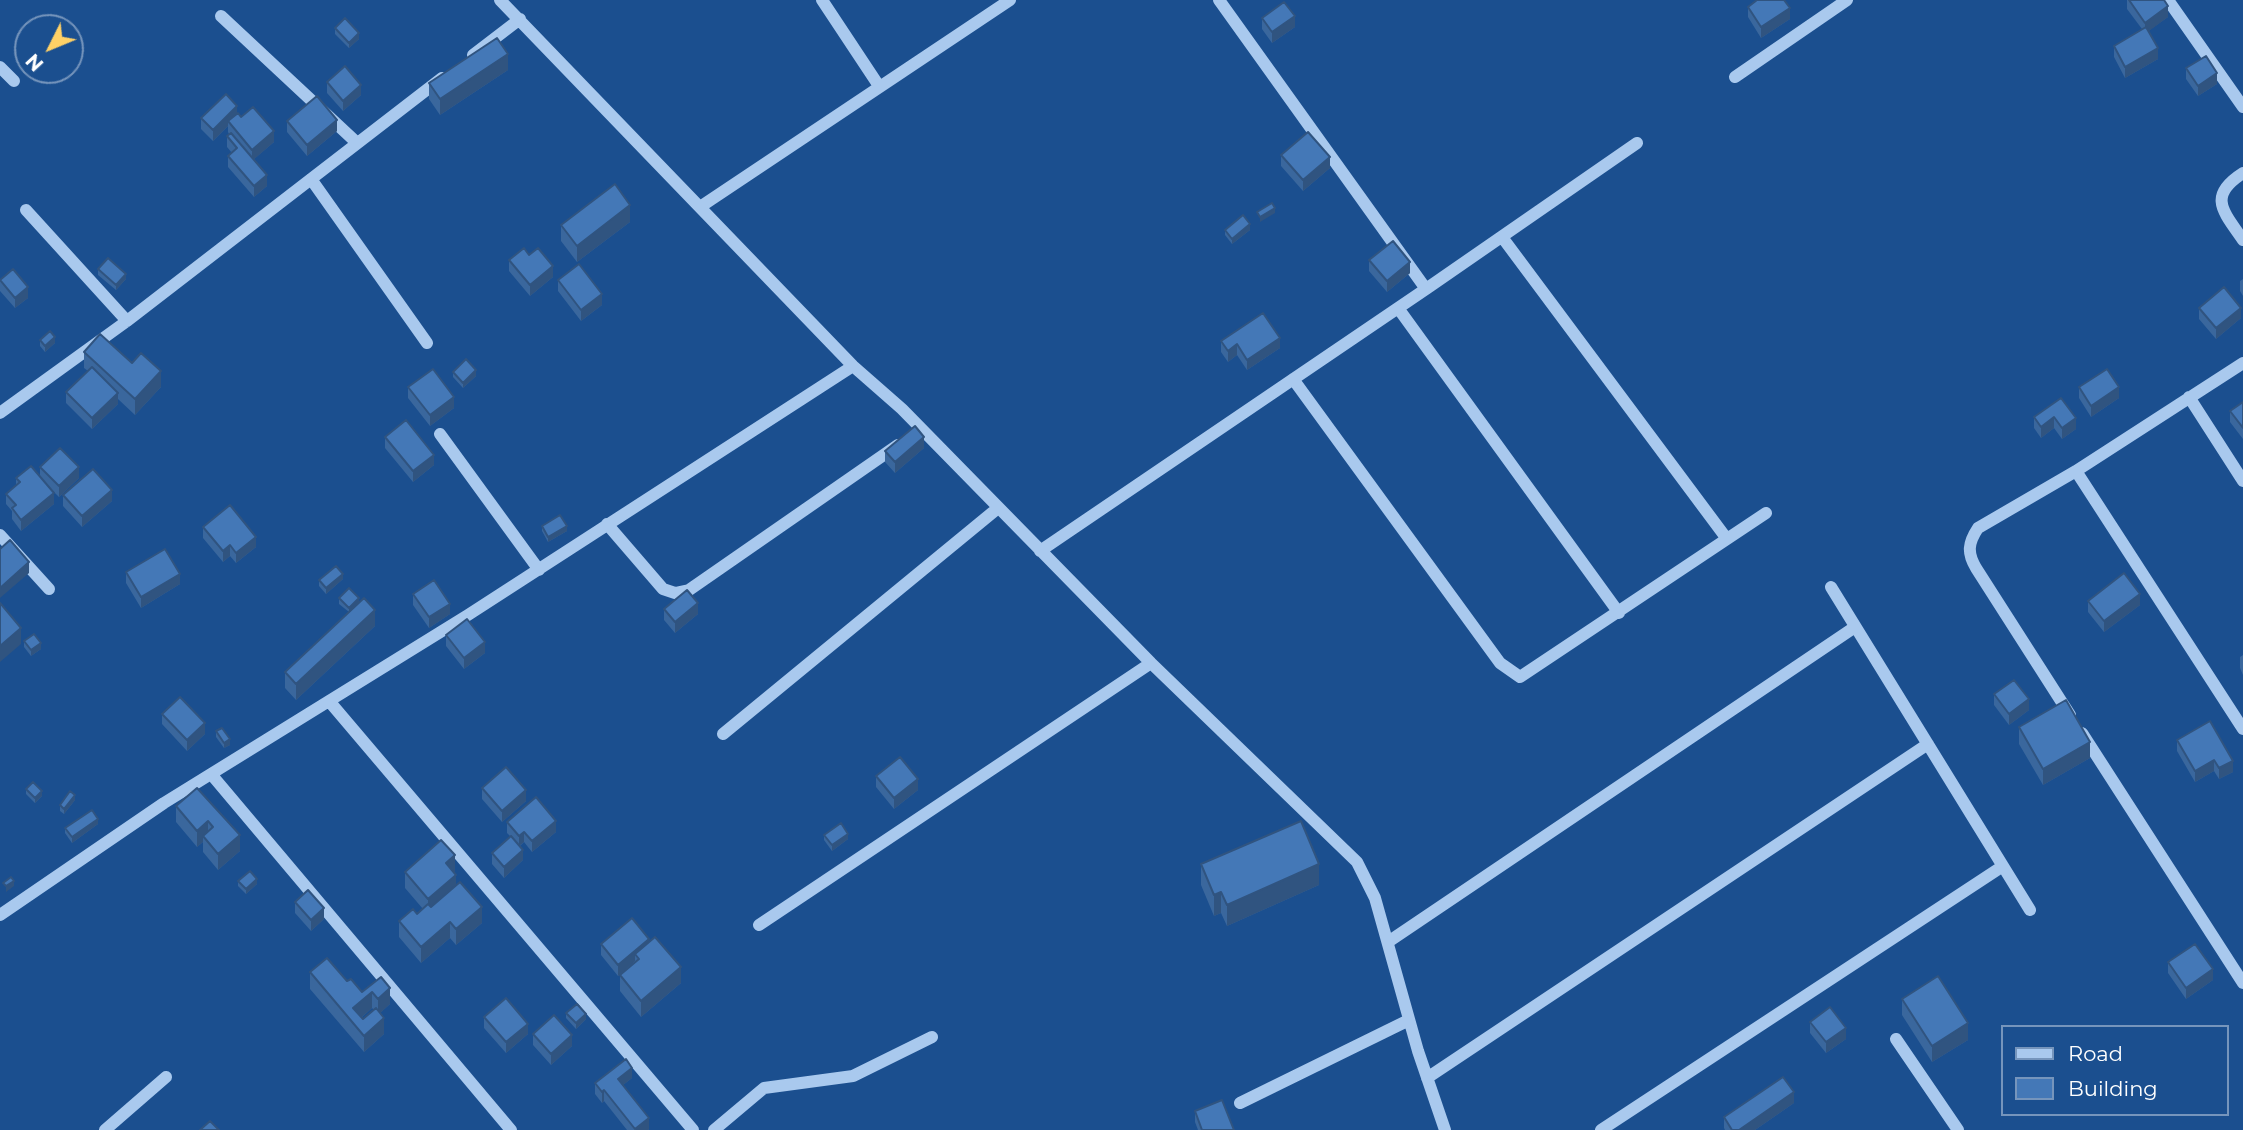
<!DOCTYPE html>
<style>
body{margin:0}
#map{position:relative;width:2243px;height:1130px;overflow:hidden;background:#1b4f8f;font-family:Montserrat,sans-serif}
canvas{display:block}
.legend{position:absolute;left:2001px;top:1025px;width:228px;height:91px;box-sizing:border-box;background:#1b4f8f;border:2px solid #7695bc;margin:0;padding:9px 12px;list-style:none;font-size:21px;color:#fff}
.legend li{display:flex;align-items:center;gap:14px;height:35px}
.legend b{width:35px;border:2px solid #7695bc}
.north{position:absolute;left:14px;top:14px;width:70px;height:70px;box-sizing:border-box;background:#1b4f8f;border:2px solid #7695bc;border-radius:50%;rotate:227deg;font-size:19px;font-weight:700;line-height:28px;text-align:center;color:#fff}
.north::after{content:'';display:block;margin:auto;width:24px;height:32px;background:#ffd166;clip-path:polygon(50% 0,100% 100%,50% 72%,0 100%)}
</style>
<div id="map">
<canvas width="2243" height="1130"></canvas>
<ul class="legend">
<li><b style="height:9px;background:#a9c9ee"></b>Road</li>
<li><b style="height:19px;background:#4478b7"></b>Building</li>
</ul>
<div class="north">N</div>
</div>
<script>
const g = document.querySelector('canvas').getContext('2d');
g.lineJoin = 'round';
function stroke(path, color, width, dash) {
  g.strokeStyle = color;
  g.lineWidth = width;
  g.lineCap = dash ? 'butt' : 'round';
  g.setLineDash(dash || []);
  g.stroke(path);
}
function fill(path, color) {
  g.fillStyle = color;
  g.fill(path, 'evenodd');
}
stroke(new Path2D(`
 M500 0 853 366 902 409 1151 663 1357 862 1375 898 1418 1051 1445 1130
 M822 0 879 86
 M2168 0 2243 107
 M221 16 356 142
 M473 55 520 19
 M0 67 14 81
 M1735 77 1847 0
 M2243 173C2207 196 2223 211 2243 240
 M311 179 427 343
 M700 207 1010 0
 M26 210 127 321
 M1502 237 1727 539
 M1426 289 1637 143
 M1398 308 1619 613
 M1293 379 1500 663 1520 677 1766 513
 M2189 397 2243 481
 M0 413 127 321 442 78
 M440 434 539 570
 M2076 471 2243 729
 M607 524 663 589 675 593 689 590 898 445
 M0 535 49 589
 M1040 551 1426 289 1219 0
 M1831 587 2030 910
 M329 701 693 1130
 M2070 715 1976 568C1967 553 1968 543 1978 528L2076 471 2243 363
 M2082 733 2243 983
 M723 734 998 508
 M211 774 511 1130
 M0 915 164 803 468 615 853 366
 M759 925 1151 663
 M1388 942 1855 627
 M1896 1039 1958 1130
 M1427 1078 1928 744
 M1240 1103 1409 1020
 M105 1130 166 1077
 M714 1130 764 1088 853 1076 932 1037
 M1601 1130 2003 866`), '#a9c9ee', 12);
fill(new Path2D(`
 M2127 0H2164L2168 17 2148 31 2158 59 2125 78 2114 57V46L2142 29 2127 9Z
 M1748 7 1790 19 1761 38 1748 17Z
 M1262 18 1295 27 1272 43 1262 29Z
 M335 28 359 39 349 48 335 34Z
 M2186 68 2217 84 2198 96 2186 79Z
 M508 70 440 115 429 99V83Z
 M327 82 361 95 343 111 327 93Z
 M237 113 274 142 254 159 267 186 254 197 228 167V156L232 153 227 147V136L229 134 228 132V126L213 141 201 129V118Z
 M287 121 337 131 307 156 287 132Z
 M1281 155 1330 168 1303 191 1281 166Z
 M630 222 577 262 561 241V225Z
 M1225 230H1250L1232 244 1225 235Z
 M529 255 553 277 530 296 509 271V260Z
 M1369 260 1410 273 1387 292 1369 271Z
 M98 269 126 279 116 290 98 275Z
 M0 279 28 298 15 308 0 291Z
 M2243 279V296L2240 291V281Z
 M558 280 602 305 581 321 558 291Z
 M2199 308 2241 318 2216 339 2199 319Z
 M40 340 55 343 45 352 40 346Z
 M1221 341 1280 348 1247 370 1237 355 1228 362 1221 352Z
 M84 352 132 363 161 387 135 415 118 399V404L92 429 66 403V392L88 371 84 368Z
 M453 372 476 376 463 388 453 377Z
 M408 387 454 408 430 426 408 398Z
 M2079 387 2119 398 2091 417 2079 398Z
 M2061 398 2076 429 2062 439 2054 428 2041 438 2034 428V417Z
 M2243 402V439L2230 422V411Z
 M385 437 434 465 413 482 385 448Z
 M924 448 895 473 885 462V451Z
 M40 467 79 478 59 497 48 486 54 504 21 531 12 519V511L6 504V494L16 485V478L40 477Z
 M63 495 112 501 82 527 63 506Z
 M542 526 567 531 548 542 542 531Z
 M203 527 256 547 236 563 230 556 223 562 203 538Z
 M126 572 180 584 141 608 126 583Z
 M343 579 326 594 319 586V580Z
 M413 594 450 614 429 628 413 605Z
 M339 598 359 603 375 626 296 700 285 688V672L349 612 339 604Z
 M2088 601 2140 605 2104 632 2088 612Z
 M664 609 698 614 675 633 664 620Z
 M446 635 485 653 464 669 446 646Z
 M24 641 41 649 31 656 24 647Z
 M2243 655V675L2240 668V657Z
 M1994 694 2029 710 2009 725 1994 705Z
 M162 714 205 734 187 751 162 724Z
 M2210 721 2233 772 2219 779 2214 771 2195 782 2177 751V740Z
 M2019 727 2090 758 2043 785 2019 744Z
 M216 731 230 745 224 748 216 737Z
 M876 776 918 790 894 809 876 787Z
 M197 788 240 851 218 870 203 852V842L197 847 176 822V806Z
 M482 788 526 801 502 822 482 799Z
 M26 789 42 796 35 803 26 794Z
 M75 800 64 814 60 811V805Z
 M507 822 556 832 532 852 524 842 520 846 523 860 504 878 492 864V853L511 837 507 833Z
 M98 824 72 843 65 833V828Z
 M824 835 848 839 832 851 824 840Z
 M1201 864 1319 885 1227 926 1221 913 1214 916 1201 885Z
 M405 872H455L456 885 482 923 456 945 450 938 421 963 399 937V921L417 914 423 909 405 888Z
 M238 881 257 884 246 894 238 886Z
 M295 902 324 919 311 931 295 913Z
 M649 942 681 983 641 1017 620 991V975L635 961 618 976 601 955V944Z
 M2168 962 2213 980 2186 999 2168 973Z
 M310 972 347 981 362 992 381 977 390 1004 380 1013 384 1034 364 1052 310 989ZM372 1008 374 1010 363 1019 361 1018Z
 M1902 999 1968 1040 1932 1062 1902 1015Z
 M566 1013 586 1019 576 1029 566 1018Z
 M484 1017 528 1034 506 1053 484 1028Z
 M1810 1022 1846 1039 1826 1053 1810 1033Z
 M533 1034 572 1046 551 1065 533 1045Z
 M632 1078 623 1085 649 1129 648 1130H627L604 1101 602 1103 595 1094V1083Z
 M1794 1103 1755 1130H1725L1724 1128V1117Z
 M1195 1111 1234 1130H1198L1195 1122Z`), '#3a679d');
fill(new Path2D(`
 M2168 6V17L2145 34V23Z
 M1790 8V19L1761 38V27Z
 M1295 16V27L1272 43V32Z
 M359 33V39L349 48V43Z
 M2158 48V59L2125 78V67Z
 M508 54V70L440 115V99Z
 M2217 73V84L2198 96V86Z
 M361 85V95L343 111V101Z
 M237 106V117L228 121V126L213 141V130Z
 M337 120V131L307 156V145Z
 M274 131V142L252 161V150Z
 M1330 157V168L1303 191V180Z
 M267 175V186L254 197V186Z
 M630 205V222L577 262V246Z
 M1275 208V213L1260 222V217Z
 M1250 224V230L1232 244V239Z
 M1410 262V273L1387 292V281Z
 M553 266V277L530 296V285Z
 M126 274V279L116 290V285Z
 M28 287V298L15 308V298Z
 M602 294V305L581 321V310Z
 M2241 308V318L2216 339V328Z
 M55 337V343L45 352V346Z
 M1280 338V348L1247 370V360Z
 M1237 344V355L1228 362V351Z
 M476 370V376L463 388V383Z
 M161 371V387L135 415V399Z
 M2119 387V398L2091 417V406Z
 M118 393V404L92 429V418Z
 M454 397V408L430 426V415Z
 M2054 417V428L2041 438V427Z
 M2076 418V429L2062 439V428Z
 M924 437V448L895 473V462Z
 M434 455V465L413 482V471Z
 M79 467V478L59 497V486Z
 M112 490V501L82 527V516Z
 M54 493V504L21 531V520Z
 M567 526V531L548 542V537Z
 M256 537V547L236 563V553Z
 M230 545V556L223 562V551Z
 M29 562V573L0 598V588Z
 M180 574V584L141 608V597Z
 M343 574V579L326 594V588Z
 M2140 594V605L2104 632V621Z
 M359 598V603L349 613V608Z
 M698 603V614L675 633V622Z
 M450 604V614L429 628V617Z
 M375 610V626L296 700V684Z
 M21 628V644L0 662V646Z
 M485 642V653L464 669V658Z
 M41 643V649L31 656V650Z
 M2029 699V710L2009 725V714Z
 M205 723V734L187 751V740Z
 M230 739V745L224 748V743Z
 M2090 742V758L2043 785V769Z
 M2214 760V771L2195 782V771Z
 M2233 761V772L2219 779V768Z
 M918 779V790L894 809V798Z
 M526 790V801L502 822V811Z
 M42 791V796L35 803V798Z
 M75 795V800L64 814V809Z
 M98 819V824L72 843V837Z
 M208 821V837L203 836V842L197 847V831Z
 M556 821V832L532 852V841Z
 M524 832V842L519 846V836Z
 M848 834V839L832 851V845Z
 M240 835V851L218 870V854Z
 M523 850V860L504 878V867Z
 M455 855V872L446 879V863Z
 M1319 864V885L1227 926V905Z
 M456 875V891L428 915V899Z
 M257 879V884L246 894V889Z
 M14 881V886L6 892V886Z
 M1221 892V913L1214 916V895Z
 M482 907V923L456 945V929Z
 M324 908V919L311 931V920Z
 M450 922V938L421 963V947Z
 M649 939V950L635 954V961L618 976V965Z
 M681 967V983L641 1017V1001Z
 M2213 969V980L2186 999V988Z
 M390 988V1004L378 1015V999Z
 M372 992V1008L353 1025V1008Z
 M586 1014V1019L576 1029V1023Z
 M384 1018V1034L364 1052V1036Z
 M1968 1023V1040L1932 1062V1046Z
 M528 1024V1034L506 1053V1042Z
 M1846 1028V1039L1826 1053V1042Z
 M572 1035V1046L551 1065V1054Z
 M632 1068V1078L618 1089V1079Z
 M604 1090V1101L602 1103V1092Z
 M1794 1092V1103L1755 1130H1739Z
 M649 1118V1129L648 1130H635Z`), '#305480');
const building = new Path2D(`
 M1757 0H1784L1790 8 1761 27 1748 7Z
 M2129 0H2164L2168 6 2145 23Z
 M1284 2 1295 16 1272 32 1262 18Z
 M345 18 359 33 349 43 335 28Z
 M2146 27 2158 48 2125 67 2114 46Z
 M497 38 508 54 440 99 429 83Z
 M2206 56 2217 73 2198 86 2186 68Z
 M345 66 361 85 343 101 327 82Z
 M226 94 237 106 213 130 201 118Z
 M317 96 337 120 307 145 287 121Z
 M253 107 274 131 252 150 228 121 238 113 241 117Z
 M1308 132 1330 157 1303 180 1281 155Z
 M231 133 267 175 254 186 228 156 237 148 227 136Z
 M615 184 630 205 577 246 561 225Z
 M1272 203 1275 208 1260 217 1257 212Z
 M1243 215 1250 224 1232 239 1225 230Z
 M1393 241 1410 262 1387 281 1369 260Z
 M524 248 529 255 538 248 553 266 530 285 509 260Z
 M108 258 126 274 116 285 98 269Z
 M579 264 602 294 581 310 558 280Z
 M13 269 28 287 15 298 0 280Z
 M2224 287 2241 308 2216 328 2199 308Z
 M1263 313 1280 338 1247 360 1237 344 1228 351 1221 341Z
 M50 331 55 337 45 346 40 340Z
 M100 334 132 363 141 353 161 371 135 399 84 352Z
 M466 359 476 370 463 383 453 372Z
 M92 367 118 393 92 418 66 392Z
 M433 369 454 397 430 415 408 387Z
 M2107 369 2119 387 2091 406 2079 387Z
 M2061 398 2076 418 2062 428 2054 417 2041 427 2034 417Z
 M2243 402V428L2230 411Z
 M406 420 434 455 413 471 385 437Z
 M915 426 924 437 895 462 885 451Z
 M60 448 79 467 59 486 40 467Z
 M31 466 54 493 21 520 12 508 16 505 6 494 20 482 16 478Z
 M93 469 112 490 82 516 63 495Z
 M230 505 256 537 236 553 230 545 223 551 203 527Z
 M560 515 567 526 548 537 542 526Z
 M10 540 29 562 0 588V549Z
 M165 549 180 574 141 597 126 572Z
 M336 566 343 574 326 588 319 580Z
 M2124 573 2140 594 2104 621 2088 601Z
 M434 580 450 604 429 617 413 594Z
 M349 588 359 598 349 608 339 598Z
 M687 590 698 603 675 622 664 609Z
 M364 598 375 610 296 684 285 672Z
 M0 603 21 628 0 646Z
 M467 619 485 642 464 658 446 635Z
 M34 634 41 643 31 650 24 641Z
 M2014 680 2029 699 2009 714 1994 694Z
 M180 697 205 723 187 740 162 714Z
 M2066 700 2090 742 2043 769 2019 727Z
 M2210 721 2233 761 2219 768 2214 760 2195 771 2177 740Z
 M222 728 230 739 224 743 216 731Z
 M900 757 918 779 894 798 876 776Z
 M506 767 526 790 502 811 482 788Z
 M33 782 42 791 35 798 26 789Z
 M197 788 240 835 218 854 203 836 213 827 208 821 197 831 176 806Z
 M70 791 75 795 64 809 60 805Z
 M536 797 556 821 532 841 524 832 519 836 507 822Z
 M92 810 98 819 72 837 65 828Z
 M1301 821 1319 864 1227 905 1221 892 1214 895 1201 864Z
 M841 823 848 834 832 845 824 835Z
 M511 836 523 850 504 867 492 853Z
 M441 840 455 855 446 863 456 875 428 899 405 872Z
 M250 871 257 879 246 889 238 881Z
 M11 877 14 881 6 886 3 883Z
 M460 882 482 907 456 929 450 922 421 947 399 921 413 909 417 914 428 904 431 907Z
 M308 890 324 908 311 920 295 902Z
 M632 918 649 939 618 965 601 944Z
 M655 937 681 967 641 1001 620 975 639 959 635 954Z
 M2195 944 2213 969 2186 988 2168 962Z
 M327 958 347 981 351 979 362 992 381 977 390 988 378 999 372 992 353 1008 363 1019 376 1008 384 1018 364 1036 310 972Z
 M1938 976 1968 1023 1932 1046 1902 999Z
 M506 998 528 1024 506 1042 484 1017Z
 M577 1004 586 1014 576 1023 566 1013Z
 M1830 1007 1846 1028 1826 1042 1810 1022Z
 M554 1015 572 1035 551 1054 533 1034Z
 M626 1059 632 1068 618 1079 649 1118 635 1129 604 1090 602 1092 595 1083Z
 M1783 1077 1794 1092 1739 1130H1732L1724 1117Z
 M1222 1100 1234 1130H1202L1195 1111Z
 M210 1121 219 1130H200Z`);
fill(building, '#4478b7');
stroke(building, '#305480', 2);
</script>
